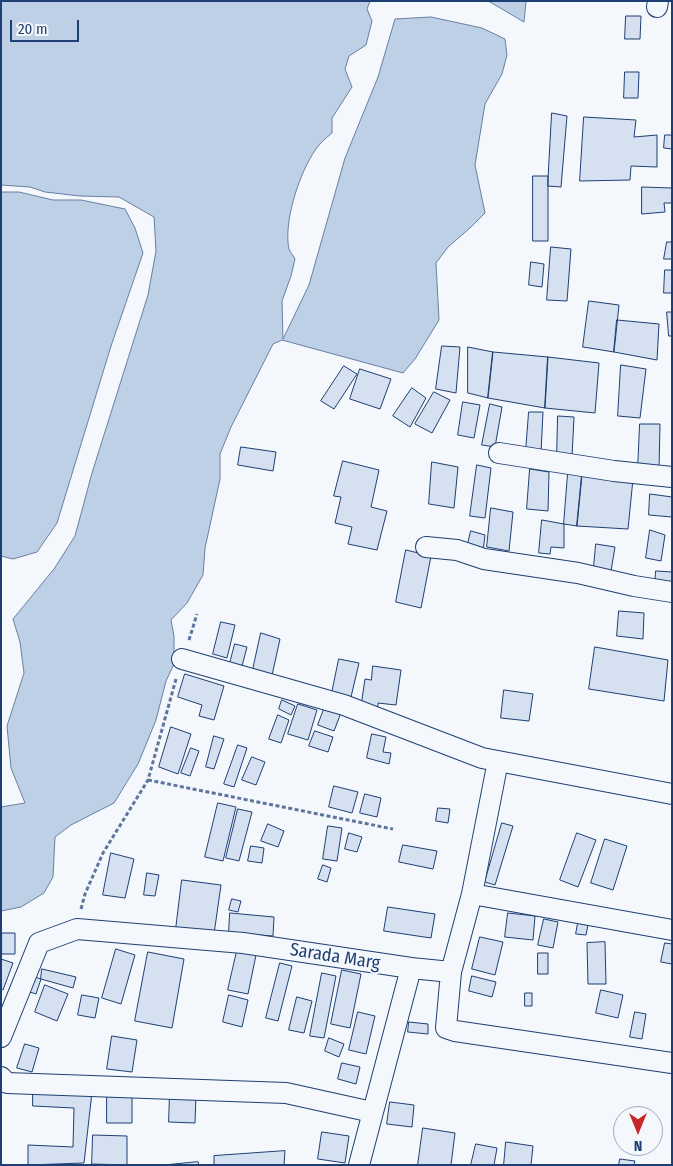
<!DOCTYPE html>
<style>
body{margin:0}
#map{position:relative;width:673px;height:1166px;overflow:hidden;background:#f4f7fb;font-family:"Fira Sans Condensed",sans-serif}
canvas{display:block}
.frame{position:absolute;inset:0;border:2px solid #1d3f73;pointer-events:none}
.north{position:absolute;left:613px;top:1106px;width:50px;height:50px;box-sizing:border-box;background:#f4f7fb;border:1px solid #9eadc5;border-radius:50%;rotate:180deg;font-size:14px;font-weight:700;line-height:20px;text-align:center;color:#1d3f73}
.north::after{content:'';display:block;margin:auto;width:18px;height:22px;background:#c62828;clip-path:polygon(50% 0,100% 100%,50% 72%,0 100%)}
.scale{position:absolute;left:10px;top:20px;width:69px;height:22px;box-sizing:border-box;border:2px solid #1d3f73;border-top:0;padding-left:6px;font-size:15px;line-height:18px;white-space:nowrap;color:#1d3f73;-webkit-text-stroke:4px #f4f7fb;paint-order:stroke}
</style>
<div id="map">
<canvas width="673" height="1166"></canvas>
<div class="frame"></div>
<div class="north">N</div>
<div class="scale">20 m</div>
</div>
<script>
const g = document.querySelector('canvas').getContext('2d');
g.lineJoin = 'round';
function fill(path, color) {
  g.fillStyle = color;
  g.fill(path, 'evenodd');
}
function stroke(path, color, width, dash) {
  g.strokeStyle = color;
  g.lineWidth = width;
  g.lineCap = dash ? 'butt' : 'round';
  g.setLineDash(dash || []);
  g.stroke(path);
}
function write(font, color, halo, rows, align = 'center') {
  g.font = font + ' "Fira Sans Condensed",sans-serif';
  g.lineWidth = 4;
  g.setLineDash([]);
  g.textBaseline = 'middle';
  g.strokeStyle = halo;
  g.fillStyle = color;
  for (const [text, x, y, turn = 0] of rows) {
    g.save();
    g.translate(x, y);
    g.rotate((+turn || 0) * Math.PI / 180);
    g.textAlign = isNaN(turn) ? turn : align;
    if (halo) g.strokeText(text, 0, 0);
    g.fillText(text, 0, 0);
    g.restore();
  }
}
const water = new Path2D(`
 M1 1H370L367 9 372 21 366 45 349 56 345 69 352 87 332 118V133C326 138 320 143 316 149 300 171 283 222 289 249 290 252 293 255 295 259L291 276 282 301 283 339 309 285 345 158 378 77 395 19 431 17 482 28 505 39 507 55 502 74 485 104 475 165 485 213 470 228 448 247 436 263 439 320 415 359 403 373 282 340 273 344 231 427 220 454V479L205 548 203 575 187 603 171 620 174 636V664L166 681 156 720 138 764 114 803 71 825 55 837 53 877 44 893 21 907 1 911V807L25 803 11 768 7 726 24 673 20 642 13 619 54 569 75 536 92 473 148 295 156 251 154 217 119 197 80 196 45 192 30 187 1 185Z
 M485 1H526L524 22 490 2Z
 M1 192H19L53 200H81L125 209 135 228 143 253 111 346 57 523 37 552 13 559 1 556Z`);
fill(water, '#bed0e5');
stroke(water, '#687fa3', 1);
const building = new Path2D(`
 M626 16H641L640 39H625Z
 M625 72H639L638 98H624Z
 M552 113 567 116 561 187 548 186Z
 M584 117 636 120 634 137 657 135V167L631 166 630 180 580 181Z
 M665 135H672V149L664 148Z
 M533 176H548V241H533Z
 M642 187 672 188V203H664L665 212 642 214Z
 M667 242H672V259H664Z
 M551 247 571 249 567 301 547 300Z
 M531 262 544 264 542 287 529 285Z
 M665 270H672V293H664Z
 M589 301 619 305 614 352 583 347Z
 M667 312H672V336H669Z
 M617 320 659 324 657 360 614 352Z
 M442 346 460 347 456 393 436 389Z
 M468 347 493 352 488 398 468 393Z
 M493 352 548 357 545 408 488 398Z
 M548 357 599 363 595 413 545 408Z
 M621 365 646 369 640 418 618 416Z
 M344 366 357 374 334 409 321 401Z
 M360 369 391 379 380 409 350 399Z
 M412 388 426 398 410 427 393 416Z
 M434 392 450 400 432 433 415 424Z
 M463 402 480 405 474 438 458 435Z
 M490 404 502 407 495 447 482 445Z
 M529 412H543L541 453 526 451Z
 M558 416 574 417 572 457H557Z
 M640 424H660L659 470 638 469Z
 M241 447 276 452 273 471 238 465Z
 M343 461 379 470 371 507 387 511 377 550 348 544 352 527 335 523 341 497 334 496Z
 M432 462 458 467 454 508 429 504Z
 M477 465 491 468 485 518 470 516Z
 M530 469 549 472 548 511 527 509Z
 M568 473 582 475 577 526 564 524Z
 M582 475 633 479 628 529 577 526Z
 M650 494 672 497V517L649 515Z
 M491 508 513 512 509 551 487 547Z
 M542 520 564 524V548L551 547 550 554 539 553Z
 M650 530 665 535 661 561 646 558Z
 M471 531 485 535 483 551 467 548Z
 M596 544 615 547 611 571 594 567Z
 M406 550 431 556 421 608 396 602Z
 M656 571 672 572V588L655 586Z
 M619 611 644 613 643 639 617 636Z
 M221 622 235 625 227 658 213 654Z
 M261 633 280 639 271 680 252 674Z
 M235 644 247 647 241 670 229 667Z
 M595 647 668 660 664 701 589 689Z
 M339 659 359 663 351 697 332 693Z
 M373 666 401 670 396 705 378 703V708L361 706 365 679 371 680Z
 M185 674 224 686 214 720 199 716 202 705 178 697Z
 M504 690 533 694 529 721 501 718Z
 M282 700 295 706 291 715 279 709Z
 M298 704 317 710 308 740 288 734Z
 M326 704 342 710 334 731 318 725Z
 M278 715 289 720 281 743 269 739Z
 M171 727 191 734 178 774 159 767Z
 M315 731 333 737 328 752 309 746Z
 M372 734 386 737 383 752 391 753 389 764 367 758Z
 M214 736 224 739 214 769 206 767Z
 M238 745 247 748 234 787 224 784Z
 M191 748 199 751 190 776 181 773Z
 M252 757 265 762 256 785 242 780Z
 M334 786 358 792 352 813 329 807Z
 M365 794 381 798 377 817 360 813Z
 M218 803 236 807 223 861 205 857Z
 M438 808 450 809 448 823 436 821Z
 M238 809 252 812 239 861 226 858Z
 M502 823 513 826 495 885 485 882Z
 M268 824 284 831 278 847 261 841Z
 M328 826 342 828 337 861 323 859Z
 M349 833 362 837 357 852 345 849Z
 M577 833 596 840 578 887 560 880Z
 M605 839 627 846 613 890 591 883Z
 M403 845 437 851 433 869 399 862Z
 M251 846 264 848 262 863 248 861Z
 M111 853 134 859 125 898 103 895Z
 M323 865 331 868 327 882 318 879Z
 M147 873 159 875 155 896 144 895Z
 M182 880 221 885 214 934 176 929Z
 M232 899 241 901 238 912 229 910Z
 M388 907 435 914 431 938 384 931Z
 M230 913 274 917 273 936 229 933Z
 M508 913 535 916 533 940 505 937Z
 M544 919 558 922 553 948 538 945Z
 M578 923 588 925 586 935 576 934Z
 M2 933H15V954H2Z
 M480 937 503 942 495 975 472 969Z
 M605 942 606 984H588L587 943Z
 M665 943 672 944V964L661 962Z
 M116 949 135 955 121 1004 102 998Z
 M237 951 256 955 248 994 228 990Z
 M148 952 184 959 172 1028 135 1021Z
 M538 953H548V974H538Z
 M1 959 13 963 3 990 1 989Z
 M280 963 292 966 278 1021 266 1018Z
 M42 969 76 977 73 988 41 979Z
 M342 970 361 974 350 1028 331 1024Z
 M322 973 336 976 324 1038 310 1036Z
 M32 976 41 979 36 994 27 991Z
 M472 976 496 982 492 997 469 991Z
 M45 985 68 994 57 1021 35 1012Z
 M601 990 623 995 618 1018 596 1013Z
 M525 993H532V1006H525Z
 M82 995 99 998 95 1018 78 1015Z
 M229 995 248 1000 242 1027 223 1022Z
 M297 997 312 1001 304 1033 289 1030Z
 M358 1012 375 1016 366 1054 349 1050Z
 M635 1012 646 1014 642 1039 630 1037Z
 M409 1022 428 1024V1034L408 1032Z
 M112 1036 137 1040 132 1072 107 1069Z
 M329 1038 344 1044 339 1057 325 1051Z
 M25 1044 39 1048 32 1072 17 1068Z
 M342 1063 360 1067 356 1084 338 1079Z
 M33 1088 92 1092 84 1163 28 1165V1145L73 1147 74 1108 33 1106Z
 M170 1093 196 1094 195 1123 169 1122Z
 M107 1094H132V1123H107Z
 M390 1102 414 1105 412 1127 387 1124Z
 M423 1128 455 1133 451 1165H418Z
 M322 1132 349 1136 345 1163 318 1159Z
 M93 1135 127 1136V1165L92 1164Z
 M506 1142 533 1146 531 1165H504Z
 M476 1144 497 1148 494 1165H471Z
 M285 1151 284 1165H214V1156Z
 M620 1159 635 1161 634 1165H619Z
 M198 1162 199 1165H164Z`);
fill(building, '#d5e0f0');
stroke(building, '#1d3f73', 1);
const street = new Path2D(`
 M657 7 658 1
 M499 453 614 471 672 477
 M426 547 457 550 484 559 578 573 634 586 672 592
 M182 659 344 705 482 758 672 794
 M472 894 498 761
 M672 930 472 894 451 972 446 1028 455 1031 672 1063
 M1 1037 39 943 77 929 243 943 411 968 451 972
 M1 1077 7 1083 286 1093 372 1112
 M359 1165 411 968`);
stroke(street, '#1d3f73', 22);
stroke(new Path2D(`
 M189 640 197 614
 M148 780 393 829
 M81 909 85 894 103 853 148 780 176 679`), '#5e769c', 3, [4, 2.5]);
stroke(street, '#f4f7fb', 20);
write('18px', '#1d3f73', '#f4f7fb', [
 ["Sarada Marg",335,957,9]
]);
</script>
